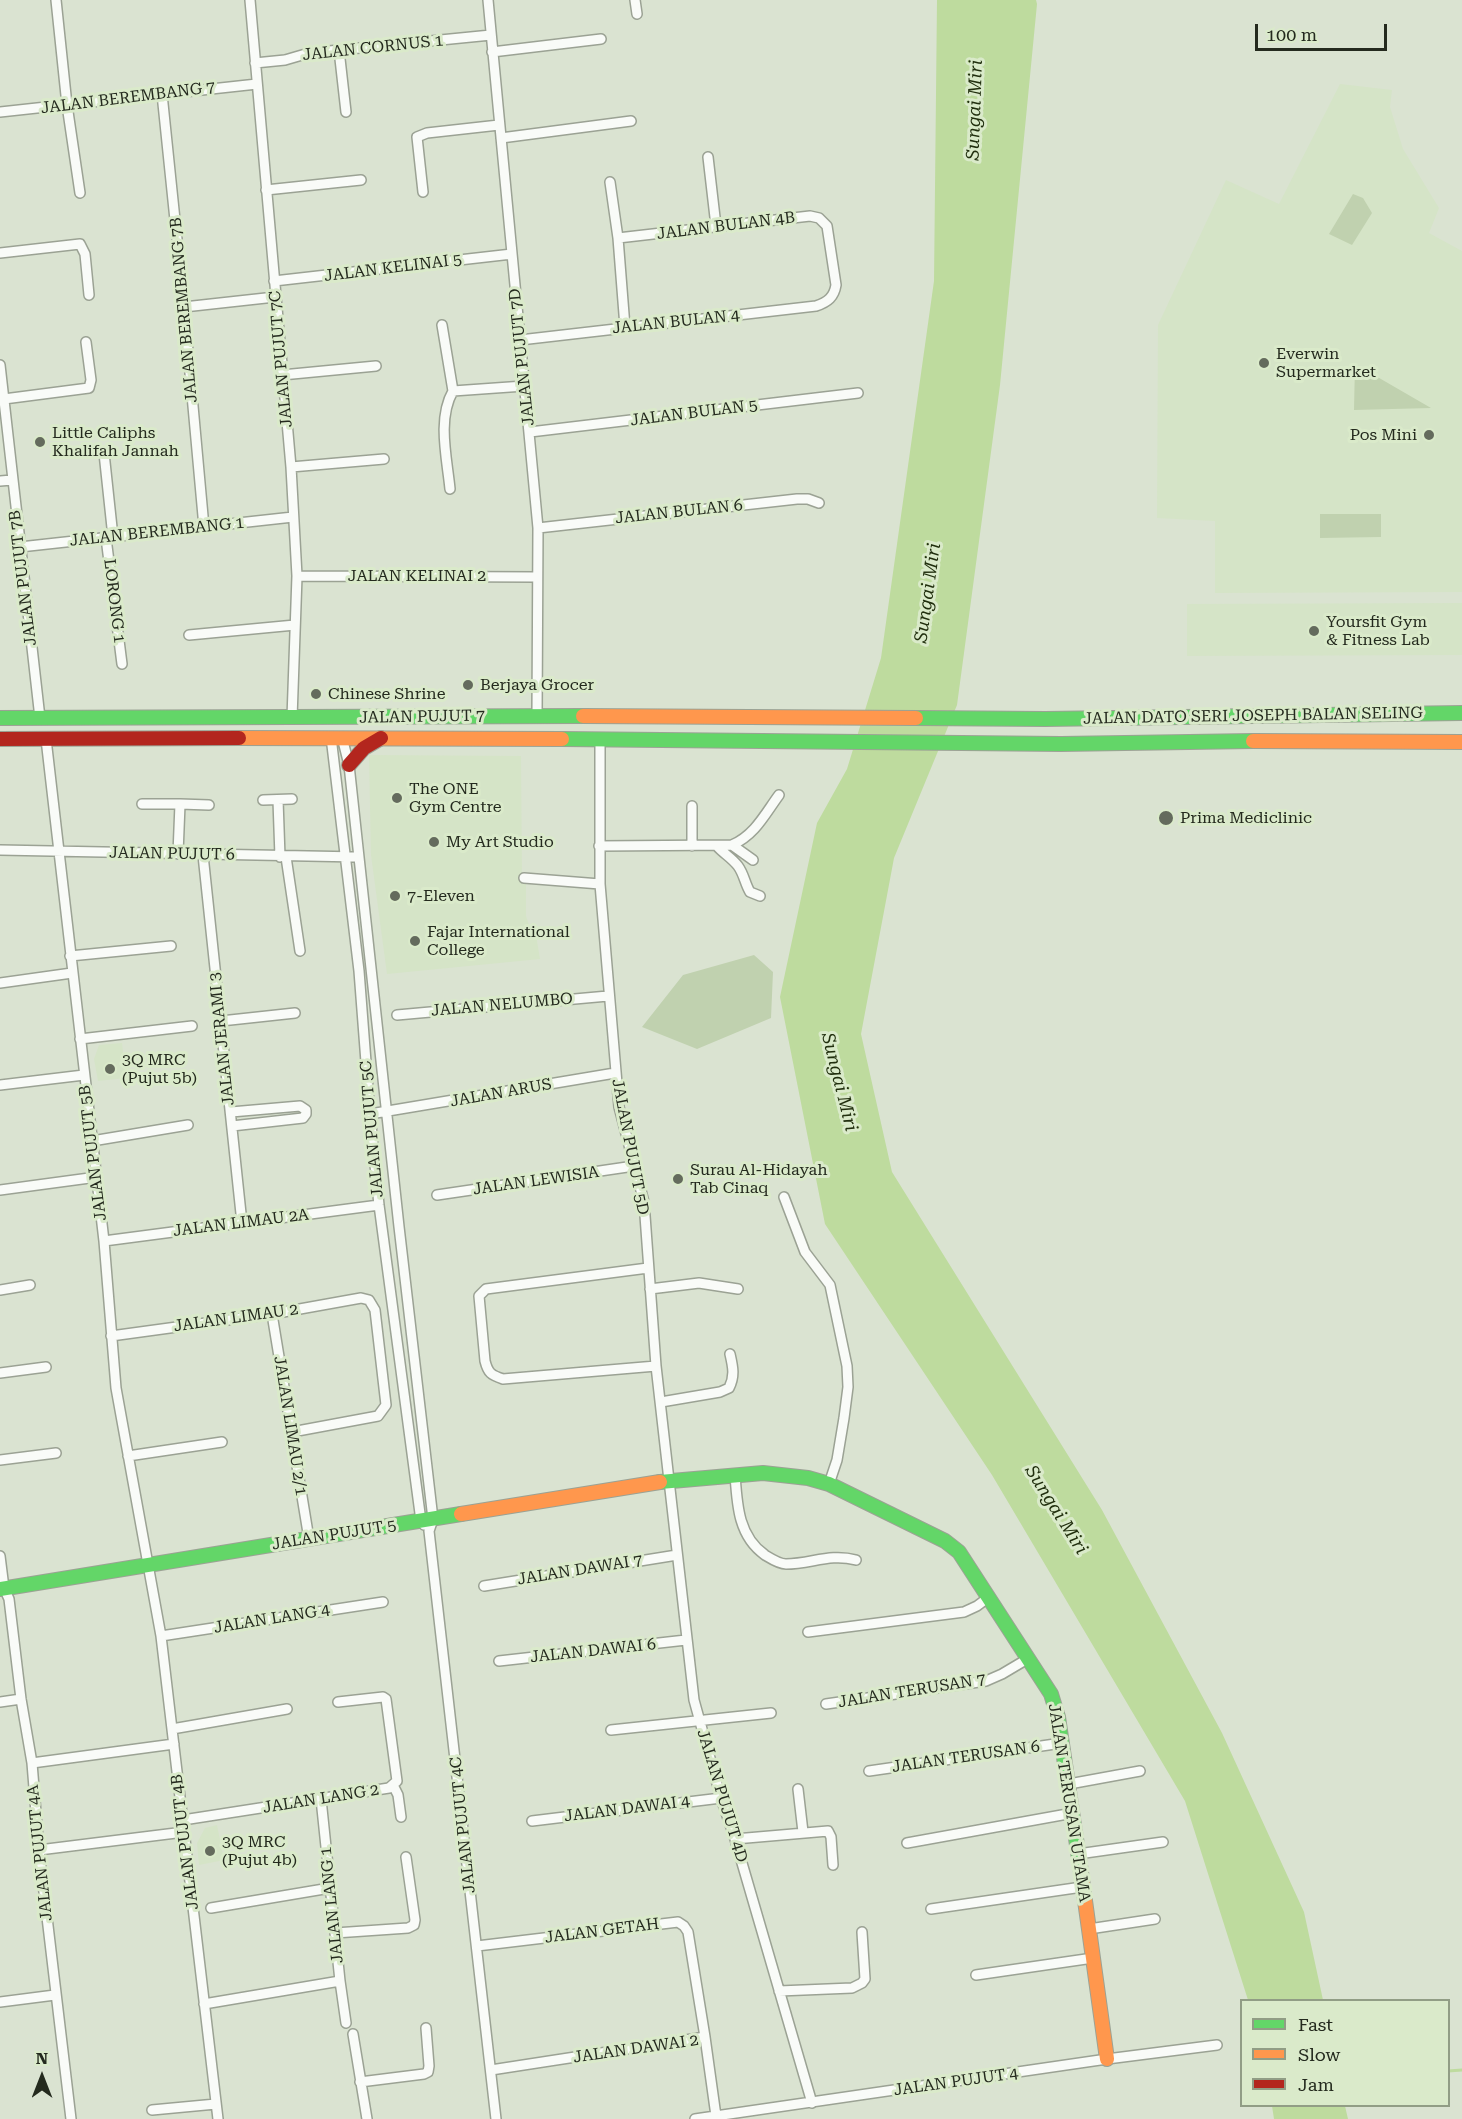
<!DOCTYPE html>
<style>
body{margin:0}
#map{position:relative;width:1462px;height:2119px;overflow:hidden;background:#dae3d1;font-family:"Roboto Serif",serif}
canvas{display:block}
.legend{position:absolute;left:1240px;top:1999px;width:210px;height:108px;box-sizing:border-box;background:#daeaca;border:2px solid #919d85;margin:0;padding:8px 10px;list-style:none;font-size:18px;color:#242a1e}
.legend li{display:flex;align-items:center;gap:12px;height:30px}
.legend b{width:30px;border:2px solid #919d85}
.north{position:absolute;left:12px;top:2047px;width:60px;height:60px;-webkit-text-stroke:4px #daeaca;paint-order:stroke;rotate:0deg;font-size:16px;font-weight:700;line-height:24px;text-align:center;color:#242a1e}
.north::after{content:'';display:block;margin:auto;width:21px;height:27px;background:#242a1e;clip-path:polygon(50% 0,100% 100%,50% 72%,0 100%)}
.scale{position:absolute;left:1255px;top:24px;width:132px;height:27px;box-sizing:border-box;border:3px solid #242a1e;border-top:0;padding-left:8px;font-size:18px;line-height:21px;white-space:nowrap;color:#242a1e;-webkit-text-stroke:4px #daeaca;paint-order:stroke}
</style>
<div id="map">
<canvas width="1462" height="2119"></canvas>
<ul class="legend">
<li><b style="height:8px;background:#63d668"></b>Fast</li>
<li><b style="height:8px;background:#ff974d"></b>Slow</li>
<li><b style="height:8px;background:#b3261e"></b>Jam</li>
</ul>
<div class="north">N</div>
<div class="scale">100 m</div>
</div>
<script>
const g = document.querySelector('canvas').getContext('2d');
g.lineJoin = 'round';
function fill(path, color) {
  g.fillStyle = color;
  g.fill(path, 'evenodd');
}
function stroke(path, color, width, dash) {
  g.strokeStyle = color;
  g.lineWidth = width;
  g.lineCap = dash ? 'butt' : 'round';
  g.setLineDash(dash || []);
  g.stroke(path);
}
function write(font, color, halo, rows, align = 'center') {
  g.font = font + ' "Roboto Serif",serif';
  g.lineWidth = 6;
  g.setLineDash([]);
  g.textBaseline = 'middle';
  g.strokeStyle = halo;
  g.fillStyle = color;
  for (const [text, x, y, turn = 0] of rows) {
    g.save();
    g.translate(x, y);
    g.rotate((+turn || 0) * Math.PI / 180);
    g.textAlign = isNaN(turn) ? turn : align;
    if (halo) g.strokeText(text, 0, 0);
    g.fillText(text, 0, 0);
    g.restore();
  }
}
fill(new Path2D(`
 M1340 84 1392 90 1390 107 1403 149 1439 208 1429 233 1462 251V592L1215 593V521L1157 518 1158 325 1226 180 1279 204Z
 M1462 603V655L1187 656V604Z
 M369 755 521 756 522 879 526 882V916L532 934 536 935 540 959 387 974 371 855Z
 M122 1043 126 1078 98 1081 94 1059 99 1045Z
 M217 1825 224 1860 199 1865 197 1843 205 1828Z`), '#d5e4c7');
fill(new Path2D(`
 M1353 194 1363 198 1372 213 1352 245 1329 234Z
 M1355 364 1431 408 1354 410Z
 M1320 514H1381V537L1320 538Z
 M754 955 773 972 771 1018 697 1049 642 1027 683 975Z`), '#c0d1af');
fill(new Path2D(`
 M937 0H1036L1037 4 1000 385 957 705 894 858 861 1034 892 1172 1102 1510 1222 1733 1304 1912 1323 2000H1248L1185 1801 992 1475 825 1224 780 997 817 823 847 769 881 658 934 281Z
 M1272 2106H1345L1348 2119H1274Z`), '#bedb9e');
stroke(new Path2D(`
 M1448 2071 1462 2070`), '#bedb9e', 3);
const street = new Path2D(`
 M56 0 67 105 80 193
 M250 0 291 467 297 576 292 718
 M488 0 538 528 537 716
 M635 0 637 14
 M339 50 346 112
 M492 52 601 39
 M255 63 285 60 309 53 491 35
 M162 94 184 307 204 527
 M0 112 257 84
 M501 138 631 121
 M708 157 716 226
 M610 182 618 238 625 327
 M266 190 361 180
 M423 192 417 137 427 133 499 125
 M0 253 80 244 85 254 89 295
 M274 281 512 254
 M184 307 275 297
 M442 325 453 391C437 419 447 458 450 489
 M520 340 816 306C828 302 834 297 836 285L827 226 819 218 810 216 618 238
 M0 365 40 718
 M282 375 376 366
 M453 391 524 386
 M4 399 89 388 91 380 86 342
 M530 432 858 393
 M104 453 113 537
 M291 467 384 459
 M0 481 12 480
 M538 528 797 499H808L819 503
 M106 538 122 664
 M20 547 293 517
 M297 576 537 577
 M189 635 295 625
 M331 737 359 971 370 1114 379 1205 421 1521 424 1525
 M342 737 349 765C375 1016 403 1268 433 1519L429 1531 496 2119
 M46 739 104 1241 116 1388 161 1636 218 2119
 M600 740V884L619 1107 644 1202 656 1366 694 1700 721 1798 735 1839 812 2103
 M263 800 292 799
 M278 800 280 857
 M142 804H180
 M732 845 753 860
 M599 846 732 845C755 835 765 814 779 795
 M692 846V806
 M717 846C723 853 732 858 738 866 744 874 745 884 750 892L760 896
 M0 850 359 857
 M178 854 180 804 209 805
 M203 855 242 1223
 M286 857 300 951
 M524 878 600 884
 M70 956 171 946
 M0 983 72 973
 M397 1015 608 996
 M221 1021 295 1013
 M80 1039 192 1026
 M0 1085 84 1075
 M231 1112 300 1106 306 1110V1114L303 1118 232 1126
 M370 1114 615 1073
 M92 1141 188 1125
 M0 1190 97 1177
 M437 1195 634 1166
 M784 1197 805 1252 830 1285 847 1366 848 1387 844 1418 837 1460 829 1484
 M104 1241 379 1205
 M648 1268 486 1289 479 1296 485 1361C488 1373 491 1375 503 1379L656 1366
 M650 1289 699 1283 738 1289
 M0 1290 30 1285
 M272 1314 309 1539
 M111 1336 272 1314 361 1298 369 1300 375 1310 386 1405 378 1416 292 1432
 M0 1373 46 1367
 M661 1402 720 1392 729 1388C735 1376 733 1367 730 1354
 M128 1456 222 1442
 M0 1460 56 1453
 M735 1474C737 1504 738 1536 765 1555 770 1558 779 1564 786 1564 811 1564 830 1553 856 1560
 M0 1556 4 1588 9 1599 21 1699 32 1763 39 1850 71 2119
 M484 1586 677 1555
 M808 1632 964 1612 977 1606 989 1597
 M161 1636 383 1602
 M499 1661 686 1640
 M0 1702 21 1699
 M826 1704 986 1681 1002 1674 1029 1658
 M172 1729 287 1709
 M611 1730 771 1713
 M32 1763 174 1744
 M869 1771 1062 1743
 M1069 1784 1140 1771
 M393 1785 398 1795 401 1817
 M798 1789 803 1832
 M183 1820 389 1788 397 1781 386 1699 383 1697 338 1702
 M532 1821 721 1798
 M735 1839 828 1831 831 1837 833 1865
 M907 1843 1073 1813
 M39 1850 184 1832
 M1078 1854 1163 1842
 M211 1908 330 1888
 M931 1909 1082 1887
 M1089 1929 1155 1919
 M335 1933 408 1928 414 1925 415 1920 406 1857
 M477 1946 678 1922 684 1926 688 1932 705 2037
 M976 1975 1093 1958
 M340 1981 346 2023
 M779 1991 852 1988 862 1983 865 1979 862 1932
 M0 2002 55 1995
 M204 2004 340 1981 321 1799
 M353 2034 367 2119
 M491 2070 705 2037 716 2116
 M360 2082 424 2074 428 2072 429 2066 426 2028
 M152 2110 216 2104
 M695 2119 1107 2059 1217 2045`);
const fast = new Path2D(`
 M0 718 583 716
 M916 718 1045 719 1462 713
 M562 739 1061 744 1253 741
 M660 1482 763 1473 808 1478 829 1484 945 1541 959 1552 1051 1694 1058 1717 1082 1879
 M0 1589 461 1514`);
const slow = new Path2D(`
 M583 716 916 718
 M239 738 562 739
 M1253 741 1462 742
 M461 1514 660 1482
 M1082 1879 1107 2059`);
const jam = new Path2D(`
 M0 739 239 738
 M349 765 364 748 381 738`);
stroke(street, '#9ba294', 12);
stroke(fast, '#9ba294', 16);
stroke(slow, '#9ba294', 16);
stroke(jam, '#9ba294', 16);
stroke(street, '#f9fbf8', 9);
stroke(fast, '#63d668', 14);
stroke(slow, '#ff974d', 14);
stroke(jam, '#b3261e', 14);
for (const [x, y, r, color] of [
 [1264,363,6,"#646b5d"],
 [1429,435,6,"#646b5d"],
 [40,442,6,"#646b5d"],
 [1314,631,6,"#646b5d"],
 [468,685,6,"#646b5d"],
 [316,694,6,"#646b5d"],
 [397,798,6,"#646b5d"],
 [1166,818,8,"#646b5d"],
 [434,842,6,"#646b5d"],
 [395,896,6,"#646b5d"],
 [415,941,6,"#646b5d"],
 [110,1069,6,"#646b5d"],
 [678,1179,6,"#646b5d"],
 [210,1851,6,"#646b5d"]
]) {
  const dot = new Path2D();
  dot.arc(x, y, r, 0, 2 * Math.PI);
  g.fillStyle = color;
  g.fill(dot);
  stroke(dot, '#daeaca', 2);
}
write('16px', '#242a1e', '#daeaca', [
 ["JALAN CORNUS 1",373,48,-6],
 ["JALAN BEREMBANG 7",128,98,-7],
 ["JALAN BULAN 4B",726,226,-7],
 ["JALAN KELINAI 5",393,268,-7],
 ["JALAN BEREMBANG 7B",184,310,-95],
 ["JALAN BULAN 4",676,322,-6],
 ["JALAN PUJUT 7D",522,357,-96],
 ["JALAN PUJUT 7C",281,359,-95],
 ["JALAN BULAN 5",694,413,-7],
 ["JALAN BULAN 6",679,512,-6],
 ["JALAN BEREMBANG 1",157,532,-6],
 ["JALAN KELINAI 2",417,576],
 ["JALAN PUJUT 7B",23,578,-97],
 ["LORONG 1",114,601,83],
 ["JALAN DATO SERI JOSEPH BALAN SELING",1253,716,-1],
 ["JALAN PUJUT 7",422,717,-1],
 ["JALAN PUJUT 6",172,854,1],
 ["JALAN NELUMBO",502,1005,-5],
 ["JALAN JERAMI 3",222,1039,-96],
 ["JALAN ARUS",501,1093,-10],
 ["JALAN PUJUT 5C",372,1129,-95],
 ["JALAN PUJUT 5D",630,1147,79],
 ["JALAN PUJUT 5B",93,1153,-97],
 ["JALAN LEWISIA",536,1181,-8],
 ["JALAN LIMAU 2A",241,1223,-7],
 ["JALAN LIMAU 2",236,1318,-8],
 ["JALAN LIMAU 2/1",290,1426,81],
 ["JALAN PUJUT 5",334,1535,-9],
 ["JALAN DAWAI 7",580,1570,-9],
 ["JALAN LANG 4",272,1619,-9],
 ["JALAN DAWAI 6",593,1651,-6],
 ["JALAN TERUSAN 7",912,1691,-9],
 ["JALAN TERUSAN 6",966,1757,-8],
 ["JALAN PUJUT 4D",722,1796,73],
 ["JALAN LANG 2",321,1799,-9],
 ["JALAN TERUSAN UTAMA",1069,1803,81],
 ["JALAN DAWAI 4",627,1809,-7],
 ["JALAN PUJUT 4C",463,1825,-96],
 ["JALAN PUJUT 4B",185,1842,-97],
 ["JALAN PUJUT 4A",40,1853,-96],
 ["JALAN LANG 1",332,1905,-96],
 ["JALAN GETAH",602,1931,-7],
 ["JALAN DAWAI 2",636,2049,-8],
 ["JALAN PUJUT 4",956,2082,-8]
]);
write('16px', '#242a1e', '#daeaca', [
 ["Everwin",1276,354],
 ["Supermarket",1276,372],
 ["Little Caliphs",52,433],
 ["Khalifah Jannah",52,451],
 ["Pos Mini",1417,435,"right"],
 ["Yoursfit Gym",1326,622],
 ["& Fitness Lab",1326,640],
 ["Berjaya Grocer",480,685],
 ["Chinese Shrine",328,694],
 ["The ONE",409,789],
 ["Gym Centre",409,807],
 ["Prima Mediclinic",1180,818],
 ["My Art Studio",446,842],
 ["7-Eleven",407,896],
 ["Fajar International",427,932],
 ["College",427,950],
 ["3Q MRC",122,1060],
 ["(Pujut 5b)",122,1078],
 ["Surau Al-Hidayah",690,1170],
 ["Tab Cinaq",690,1188],
 ["3Q MRC",222,1842],
 ["(Pujut 4b)",222,1860]
], 'left');
write('italic 18px', '#212f0e', '#daeaca', [
 ["Sungai Miri",975,110,-88],
 ["Sungai Miri",928,593,-82],
 ["Sungai Miri",839,1082,76],
 ["Sungai Miri",1056,1510,58]
]);
</script>
